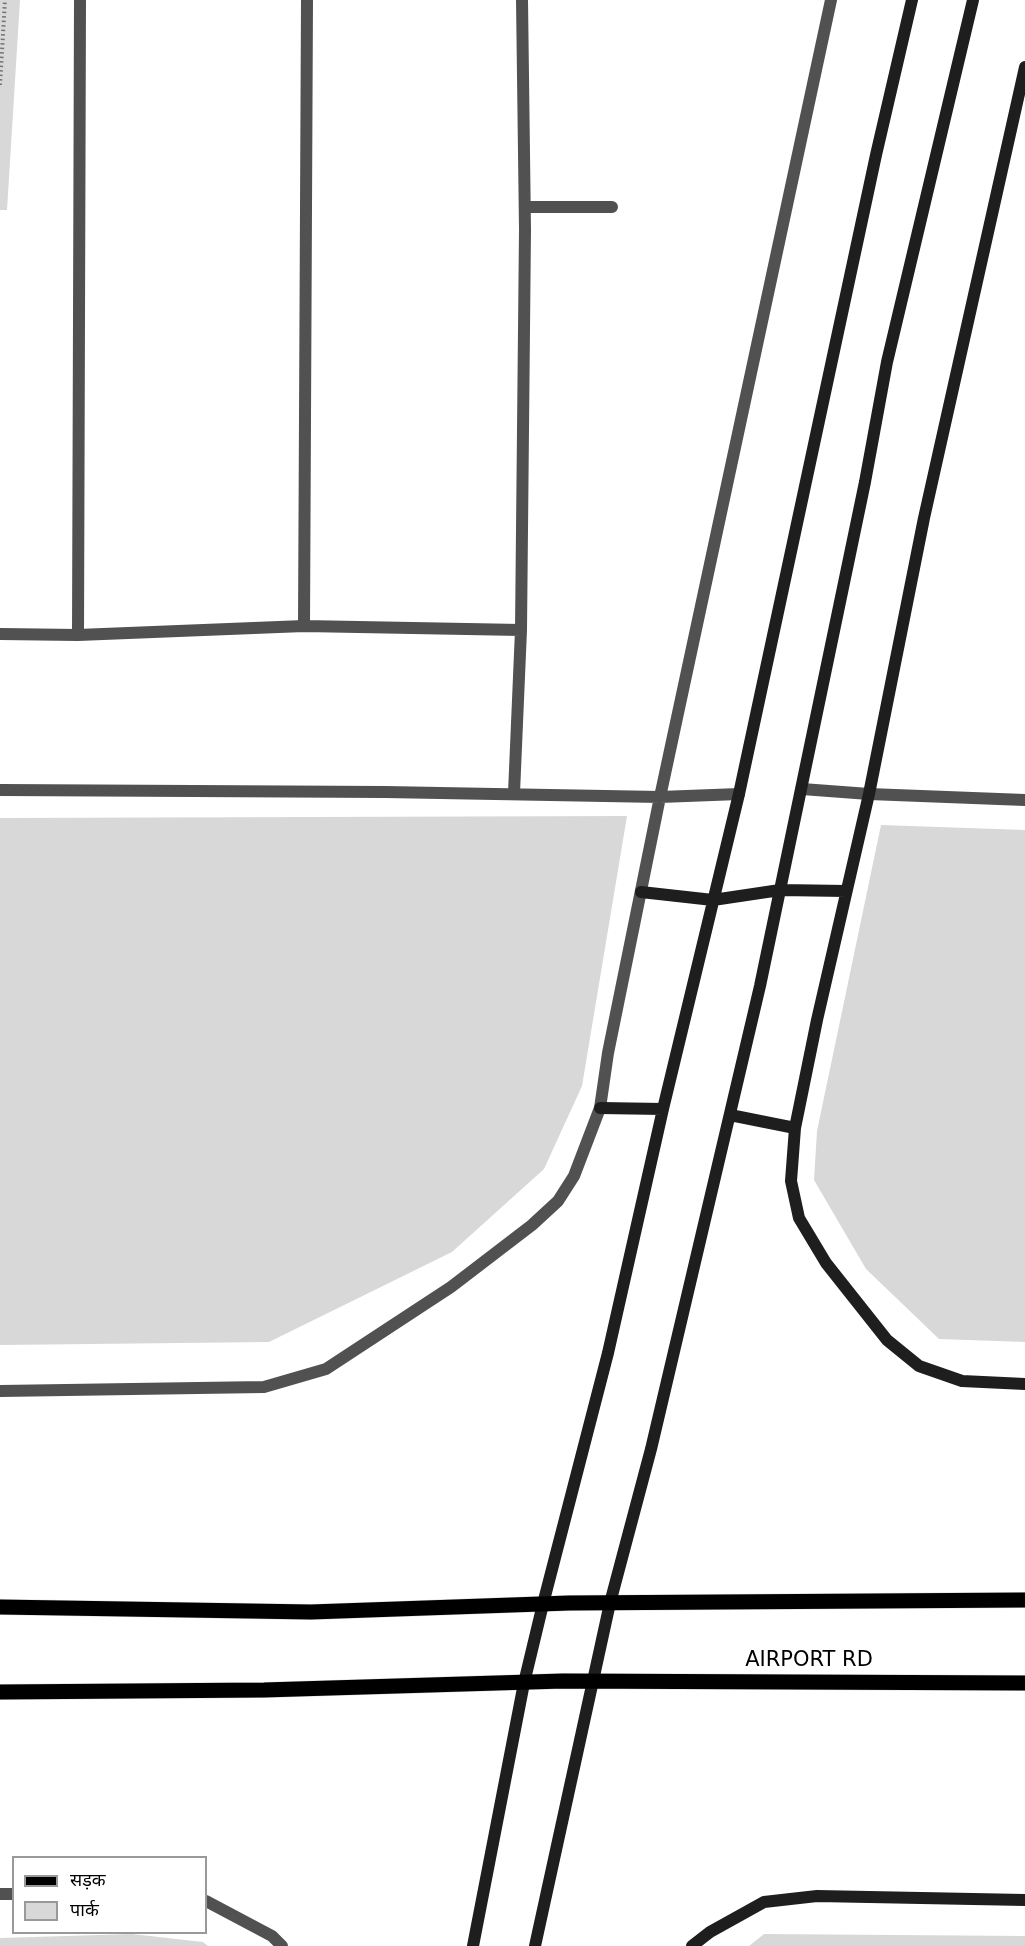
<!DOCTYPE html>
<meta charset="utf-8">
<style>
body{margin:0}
#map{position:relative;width:1025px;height:1946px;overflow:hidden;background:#fff;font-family:"DejaVu Sans","Noto Sans Devanagari",sans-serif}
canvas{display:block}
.legend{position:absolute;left:12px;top:1856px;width:195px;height:78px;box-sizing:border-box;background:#fff;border:2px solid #999;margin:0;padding:8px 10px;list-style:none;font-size:18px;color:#000}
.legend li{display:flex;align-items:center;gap:12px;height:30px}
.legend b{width:30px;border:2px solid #999}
</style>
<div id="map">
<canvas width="1025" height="1946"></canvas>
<ul class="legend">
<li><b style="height:8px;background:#000"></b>सड़क</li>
<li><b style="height:16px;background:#d8d8d8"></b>पार्क</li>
</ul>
</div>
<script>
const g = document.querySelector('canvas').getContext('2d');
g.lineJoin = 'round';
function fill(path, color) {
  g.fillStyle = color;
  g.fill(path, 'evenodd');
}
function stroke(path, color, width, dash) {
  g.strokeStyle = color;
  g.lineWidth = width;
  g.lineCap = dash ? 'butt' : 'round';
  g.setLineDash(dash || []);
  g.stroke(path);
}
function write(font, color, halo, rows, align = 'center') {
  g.font = font + ' "DejaVu Sans",sans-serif';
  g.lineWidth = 4.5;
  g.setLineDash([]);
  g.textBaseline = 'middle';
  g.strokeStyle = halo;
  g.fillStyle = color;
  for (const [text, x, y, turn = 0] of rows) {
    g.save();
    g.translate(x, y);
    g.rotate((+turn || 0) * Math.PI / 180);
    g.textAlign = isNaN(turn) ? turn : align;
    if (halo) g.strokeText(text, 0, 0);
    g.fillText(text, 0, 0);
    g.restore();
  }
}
fill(new Path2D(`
 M0 0H20L7 210H0Z
 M627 816 582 1086 544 1169 452 1252 269 1342 0 1345V818Z
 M881 825 1025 830V1342L939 1339 866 1269 814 1180 817 1131Z
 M132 1934 203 1942 208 1946H0V1938Z
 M764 1934 1025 1936V1946H749Z`), '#d8d8d8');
const primary = new Path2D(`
 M0 1607 311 1612 569 1603 1025 1600
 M0 1692 264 1690 563 1681 1025 1683`);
stroke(primary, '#dbdbdb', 16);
stroke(new Path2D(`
 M0 85 5 0`), '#737373', 4, [1.5, 3]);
stroke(new Path2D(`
 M525 207H612
 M304 626 307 0
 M0 634 78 635 304 626 521 630
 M78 635 80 0
 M802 789 869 794 1025 800
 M0 790 385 792 660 797 739 794
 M514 793 521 630 525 229 522 0
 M0 1391 264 1387 326 1369 451 1287 532 1225 558 1201 574 1176 600 1108 608 1053 660 797 831 0
 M0 1894H14
 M206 1901 272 1936 282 1946`), '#515151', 12);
stroke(new Path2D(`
 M1025 67 924 518 869 794 817 1020 795 1128 791 1181 799 1218 826 1263 887 1340 919 1366 962 1381 1025 1384
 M641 892 713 900 780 890 846 891
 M600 1108 663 1109
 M730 1115 795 1128
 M473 1946 524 1683 543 1604 608 1353 663 1109 739 794 876 155 912 0
 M535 1946 610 1603 651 1449 760 986 865 482 887 362 973 0
 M692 1946 710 1932 764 1902 817 1896 1025 1900`), '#1e1e1e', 12);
stroke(primary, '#000', 15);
write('21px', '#000', '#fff', [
 ["AIRPORT RD",809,1661]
]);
</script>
